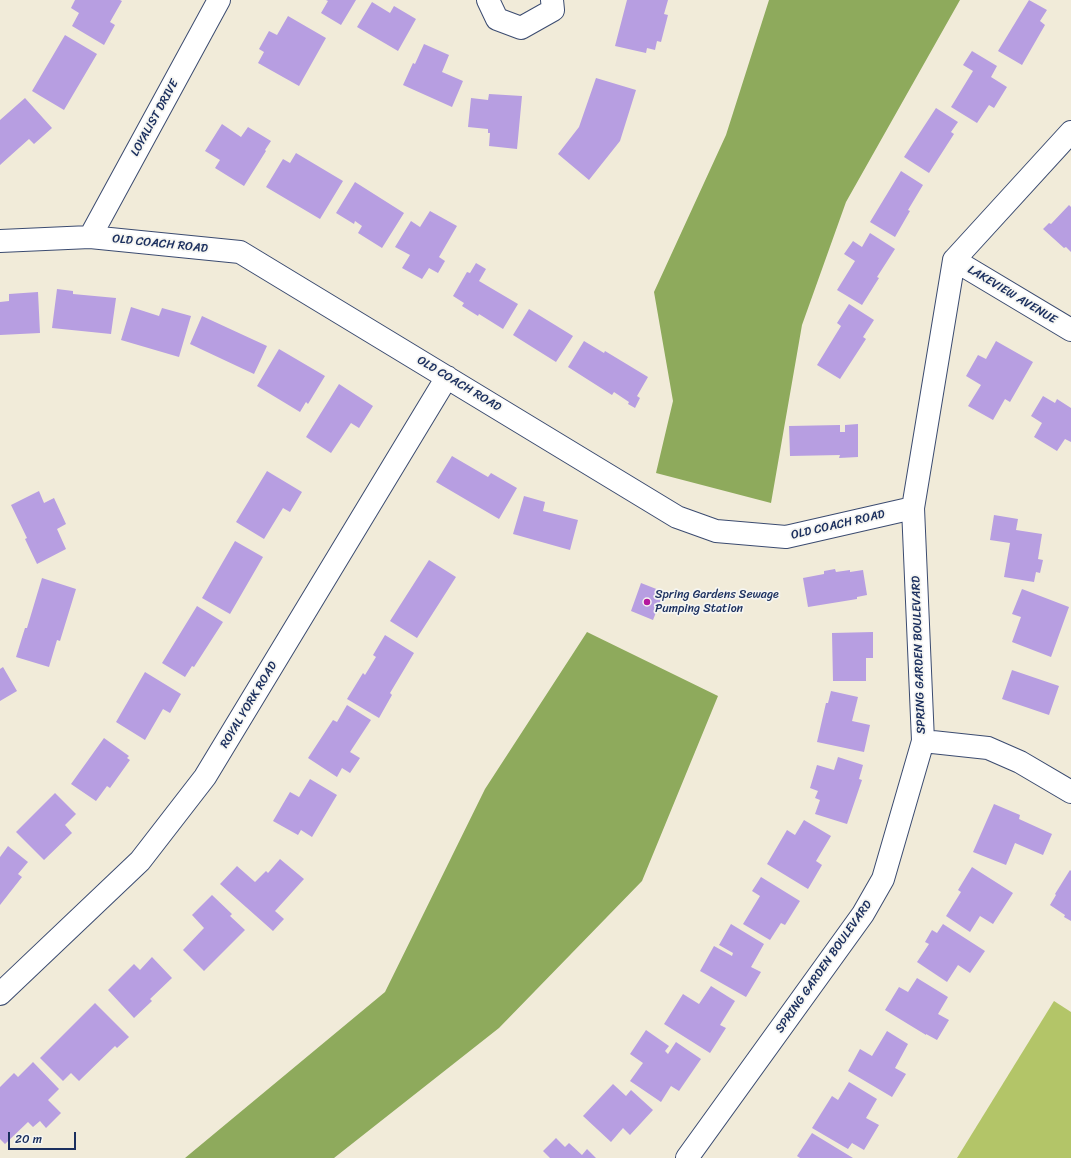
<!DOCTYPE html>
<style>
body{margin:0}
#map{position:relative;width:1071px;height:1158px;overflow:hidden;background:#f1ebd9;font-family:Sriracha,sans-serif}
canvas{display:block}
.scale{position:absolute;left:8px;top:1132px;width:68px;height:18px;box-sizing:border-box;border:2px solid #1b2f5e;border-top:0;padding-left:5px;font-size:12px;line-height:14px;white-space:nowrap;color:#1b2f5e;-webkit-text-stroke:3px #f6f6f2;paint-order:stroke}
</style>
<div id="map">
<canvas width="1071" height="1158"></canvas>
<div class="scale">20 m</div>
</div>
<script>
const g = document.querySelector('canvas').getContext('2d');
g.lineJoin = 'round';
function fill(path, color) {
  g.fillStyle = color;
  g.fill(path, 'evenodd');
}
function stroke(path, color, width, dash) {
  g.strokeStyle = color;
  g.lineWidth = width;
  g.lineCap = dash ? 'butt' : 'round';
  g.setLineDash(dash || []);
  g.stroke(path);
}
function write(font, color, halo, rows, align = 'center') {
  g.font = font + ' Sriracha,sans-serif';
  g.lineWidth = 3.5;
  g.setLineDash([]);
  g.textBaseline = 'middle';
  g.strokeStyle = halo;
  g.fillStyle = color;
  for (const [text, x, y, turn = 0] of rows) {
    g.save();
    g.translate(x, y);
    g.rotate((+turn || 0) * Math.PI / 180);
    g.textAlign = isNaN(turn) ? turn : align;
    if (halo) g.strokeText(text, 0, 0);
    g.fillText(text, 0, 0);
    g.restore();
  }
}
fill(new Path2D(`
 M1054 1001 1071 1012V1158H957Z`), '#b3c568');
fill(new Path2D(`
 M769 0H960L846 202 802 325 771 503 656 473 673 401 654 292 726 135Z
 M587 632 718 696 642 881 499 1028 334 1158H185L385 992 485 789Z`), '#8eaa5c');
fill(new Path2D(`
 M75 0H120L122 1 110 22 115 25 104 45 72 26 79 13 71 8Z
 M326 0H356L341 25 321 13 328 1Z
 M627 0H668L664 14 668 15 661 42 657 41 655 50 647 48 646 53 615 46Z
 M1029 0 1047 10 1040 21 1045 25 1022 65 998 51Z
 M372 2 390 13 394 6 416 19 398 51 357 27Z
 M288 16 326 38 299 86 258 63 264 52 259 49 269 31 277 35Z
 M65 35 97 54 64 110 32 91Z
 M424 44 449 55 442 72 463 81 452 107 403 85 413 63 415 64Z
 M972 51 997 66 991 77 1007 87 994 108 989 105 977 123 951 107 973 71 963 65Z
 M596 78 636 90 620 141 589 180 558 154 579 127Z
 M489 94 522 96 517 149 489 146 490 133H488V129L468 127 471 98 488 100Z
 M25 98 52 128 34 144 29 139 0 165V120Z
 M936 108 958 122 951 132 954 134 929 173 904 157Z
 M222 124 241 137 248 127 271 141 265 150 266 151 244 186 215 168 220 160 205 151Z
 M296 153 343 181 320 219 266 187 283 159 290 163Z
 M901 171 923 185 908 210 910 211 895 237 870 222Z
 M355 182 404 213 382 248 358 233 362 226 355 221 354 224 336 213Z
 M1069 205 1071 207V252L1066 247 1064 248 1043 229 1049 223 1051 224Z
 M430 211 457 226 439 257 445 261 438 273 429 268 422 279 402 268 410 255 395 247 411 221 420 227Z
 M870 233 895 249 877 277 879 278 862 305 837 290 855 261 844 254 853 241 862 247Z
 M476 263 486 269 479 281 518 304 503 329 479 314 478 316 462 306 464 303 453 296 467 272 470 273Z
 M57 289 73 291V294L116 298 111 334 52 328Z
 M38 292 40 333 0 335V302L9 301V294Z
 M849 304 874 320 863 337 866 339 840 379 817 365 841 326 837 323Z
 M131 307 159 316 162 308 191 316 179 357 121 340Z
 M529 309 573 336 556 362 513 335Z
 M202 316 267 346 254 374 190 344Z
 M584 341 604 353 605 351 648 377 637 396 640 398 635 408 628 404 629 402 614 392 612 395 568 367Z
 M996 341 1033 362 1010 402 1005 399 993 420 968 406 981 385 966 376 978 355 986 359Z
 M279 349 325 376 308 404 306 402 300 412 257 386Z
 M339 384 373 406 359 428 351 423 331 453 306 437Z
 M1043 396 1055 403 1057 399 1071 408V442L1065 439 1057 451 1034 437 1042 423 1031 416Z
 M858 424V457L839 458 840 455 790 456 789 426 840 425V432H845V425Z
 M452 456 488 477 491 473 517 488 499 519 436 482Z
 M267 471 302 492 290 512 283 508 264 539 236 522Z
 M39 491 44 503 54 498 66 524 57 529 66 549 37 564 25 539 27 538 11 505Z
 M524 496 545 502 543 511 578 520 570 550 513 534Z
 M994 515 1018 519 1016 530 1042 534 1038 559 1043 560 1040 573 1036 572 1034 582 1004 577 1010 543 990 540Z
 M235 541 263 557 230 614 202 598Z
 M429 560 456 577 417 638 390 621Z
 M835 569 836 572 850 570V572L863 570 867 595 857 597V599L808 607 803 578 824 574V571Z
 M42 578 76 589 60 641 57 640 49 667 16 657 25 628H27Z
 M641 583 664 592 653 620 631 611Z
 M1022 589 1069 607 1051 657 1012 642 1021 617 1012 614Z
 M197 606 223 622 194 667 192 666 185 677 162 663Z
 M873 632V658H866V681H833L832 633Z
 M385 635 414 653 390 693 392 695 379 718 347 699 363 673 365 675 376 657 373 655Z
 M3 667 17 691 0 701V669Z
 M1012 670 1059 686 1049 715 1002 699Z
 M145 672 181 694 170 713 163 709 145 740 116 722Z
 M831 691 858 697 852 721 870 725 864 752 817 742 826 703H828Z
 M347 705 371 720 350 752 360 758 350 773 342 768 337 777 308 758 333 720 337 722Z
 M104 738 129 756 127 758 130 760 110 788 107 786 96 801 71 784Z
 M838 757 863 765 859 779 862 780 847 824 815 814 820 800 815 798 818 791 810 788 817 765 834 770Z
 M310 779 337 795 312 837 301 830 298 835 273 821 290 792 299 797Z
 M55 793 76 814 65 825 72 833 44 860 16 832Z
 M994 804 1020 815 1019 819 1052 834 1043 855 1015 843 1006 865 973 852Z
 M804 820 831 836 816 861 822 865 808 889 767 864 787 830 795 835Z
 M8 846 28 862 18 874 22 877 0 905V857Z
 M280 859 304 879 275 911 284 919 273 931 220 884 237 866 255 882 266 871 268 873Z
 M972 867 1013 893 993 924 980 916 970 932 946 916 961 892 958 890Z
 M1070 870 1071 871V921L1064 917 1065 915 1050 905 1056 895 1055 894Z
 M761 877 800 901 785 925 781 923 770 940 743 924 760 896 752 891Z
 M212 895 232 914 230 916 245 930 204 971 183 950 204 928 192 915Z
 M731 924 764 944 751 967 761 972 746 997 700 971 714 946 732 956 733 953 719 945Z
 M943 924 985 951 970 973 958 965 947 982 917 962 929 944 925 942 932 930 937 933Z
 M152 957 172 978 150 999 152 1001 134 1018 108 990 134 964 140 970Z
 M917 978 948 997 938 1014 949 1020 937 1040 926 1034V1035L885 1010 899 987 908 992Z
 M711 986 735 1001 720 1025 726 1028 710 1053 664 1024 683 994 699 1004Z
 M95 1003 129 1037 117 1048 115 1046 79 1081 71 1073 63 1081 40 1058Z
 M646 1030 669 1046 665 1051 668 1054 676 1042 701 1059 679 1091 671 1086 661 1102 630 1081 643 1063 630 1054Z
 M887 1031 908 1044 895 1068 906 1074 892 1097 848 1071 860 1049 872 1056Z
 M33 1062 59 1089 48 1100 61 1113 46 1128 40 1121 33 1127 28 1122 5 1144 0 1139V1087L14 1073 18 1077Z
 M849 1082 877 1099 866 1118 879 1125 864 1150 852 1143 848 1149 812 1128 832 1096 838 1100Z
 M613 1084 626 1096 631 1090 653 1110 630 1135 623 1128 611 1142 583 1116Z
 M812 1133 853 1158H800L797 1156Z
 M556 1138 565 1147 569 1143 582 1155 587 1149 596 1158H550L543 1151Z`), '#b79ee1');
const street = new Path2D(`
 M488 0 497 19 521 28 553 10 552 0
 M90 237 219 0
 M0 241 90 237 240 252 677 517 716 531 786 537 913 508
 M954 260 1071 330
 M923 741 988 748 1020 762 1071 792
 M0 994 140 861 205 777 447 377
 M687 1158 863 914 883 879 923 741 913 508 954 260 1071 132`);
stroke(street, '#3b4b70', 24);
stroke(street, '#fff', 22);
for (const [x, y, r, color] of [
 [647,602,4,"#b5179e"]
]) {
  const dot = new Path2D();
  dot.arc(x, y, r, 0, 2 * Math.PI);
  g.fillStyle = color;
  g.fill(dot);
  stroke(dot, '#f6f6f2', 1.5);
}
write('12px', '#1b2f5e', '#f6f6f2', [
 ["LOYALIST DRIVE",155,118,-61],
 ["OLD COACH ROAD",160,244,6],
 ["LAKEVIEW AVENUE",1012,295,31],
 ["OLD COACH ROAD",459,384,31],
 ["OLD COACH ROAD",838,525,-13],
 ["SPRING GARDEN BOULEVARD",919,655,-92],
 ["ROYAL YORK ROAD",249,705,-59],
 ["SPRING GARDEN BOULEVARD",824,967,-55]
]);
write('12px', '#1b2f5e', '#f6f6f2', [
 ["Spring Gardens Sewage",655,595],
 ["Pumping Station",655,609]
], 'left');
</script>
